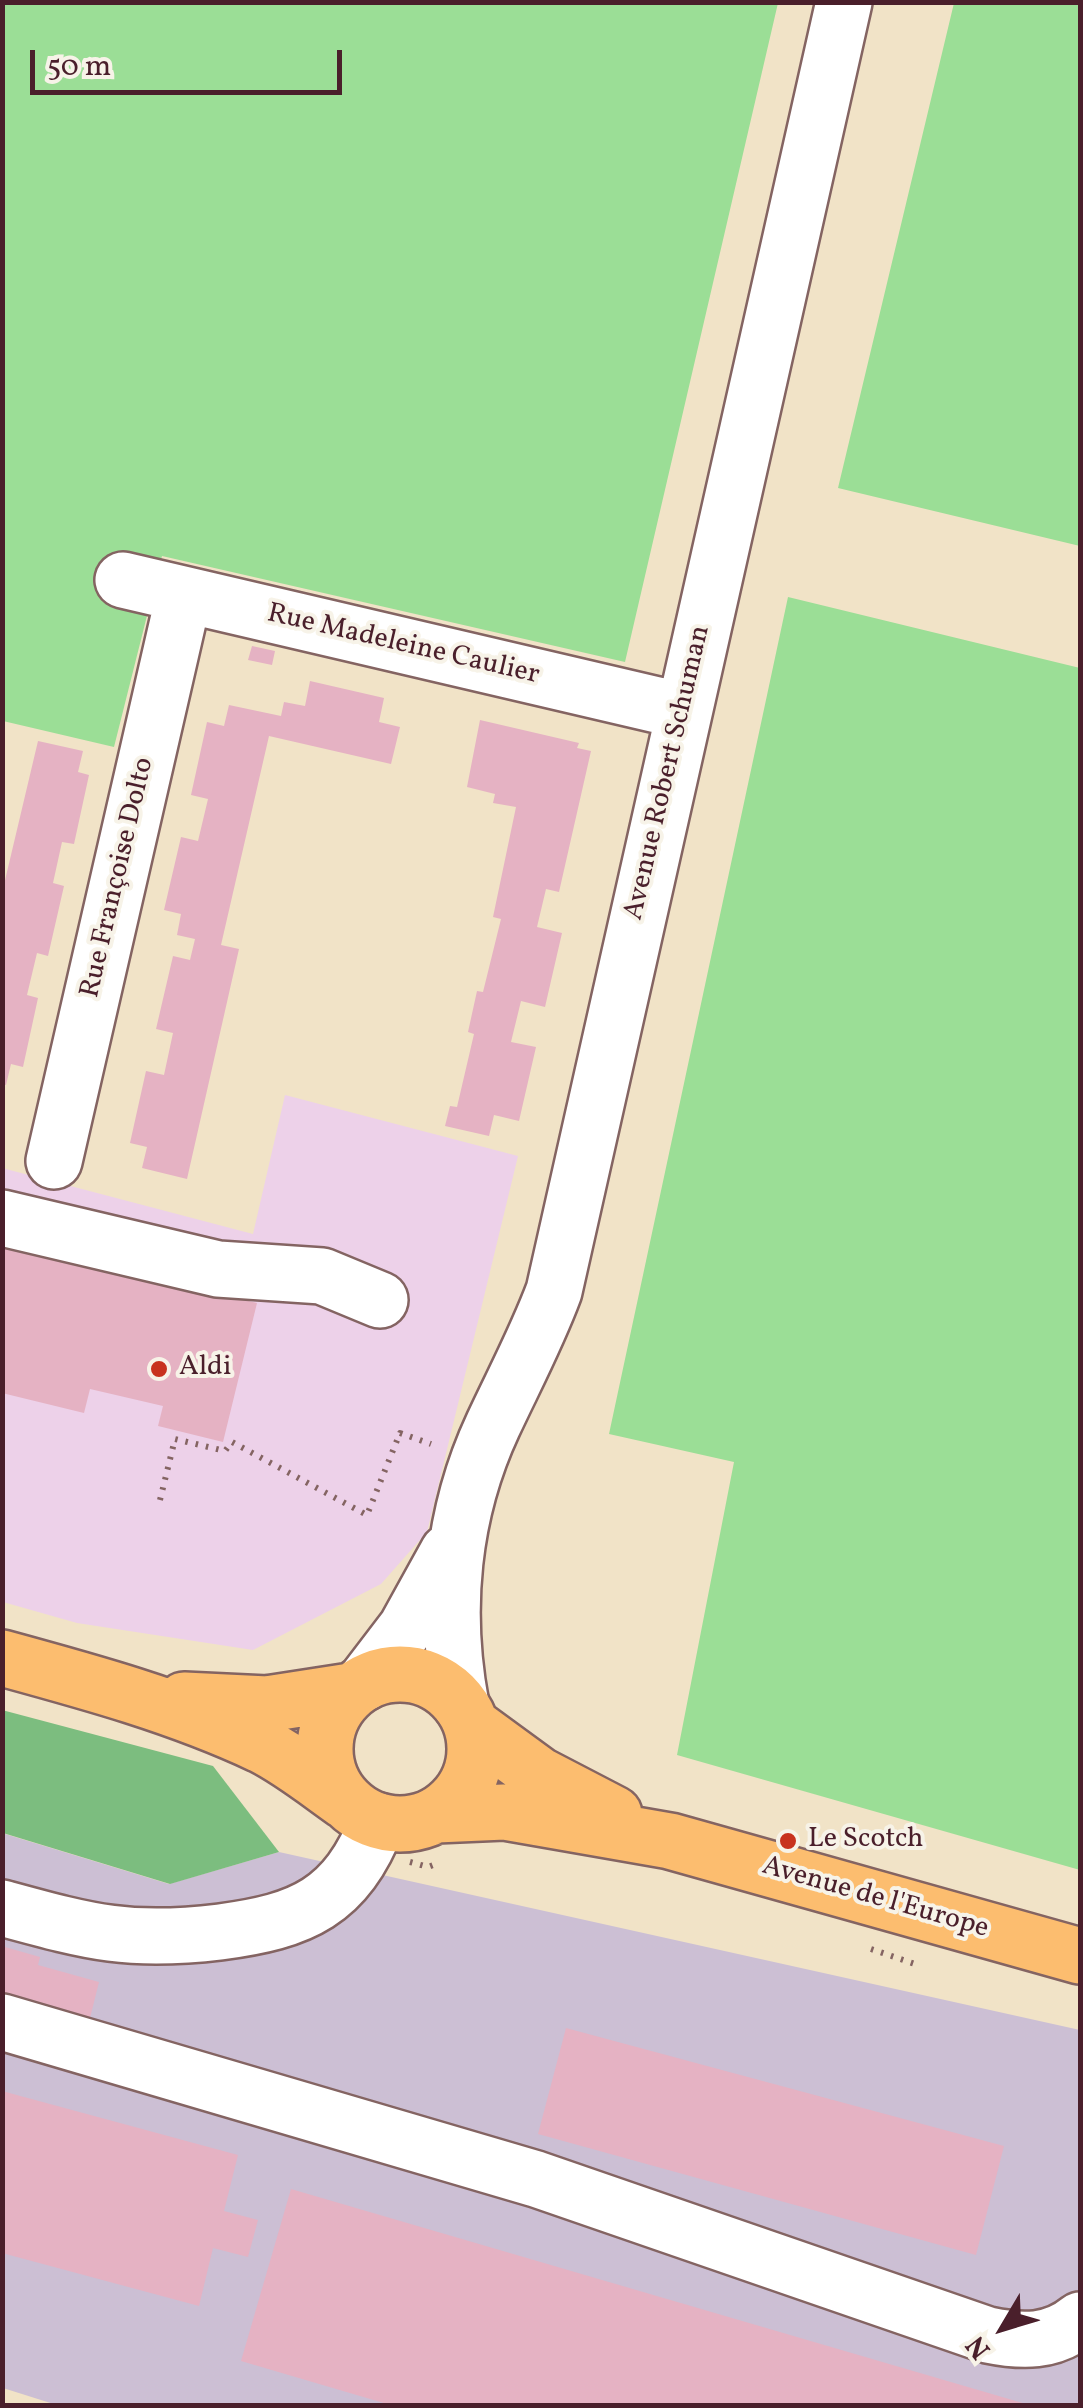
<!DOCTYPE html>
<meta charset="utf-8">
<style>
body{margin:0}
#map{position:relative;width:1083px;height:2408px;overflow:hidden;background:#f1e3c7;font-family:Vollkorn,serif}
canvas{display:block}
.frame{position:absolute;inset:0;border:5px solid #4a1f2b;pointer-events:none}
.north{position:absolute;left:953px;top:2278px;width:100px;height:100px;-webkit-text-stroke:8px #f7f3e8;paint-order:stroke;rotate:232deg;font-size:28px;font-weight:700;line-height:40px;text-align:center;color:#4a1f2b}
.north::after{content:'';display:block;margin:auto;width:35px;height:45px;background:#4a1f2b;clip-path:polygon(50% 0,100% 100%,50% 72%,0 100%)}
.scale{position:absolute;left:30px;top:50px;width:312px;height:45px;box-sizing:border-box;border:5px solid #4a1f2b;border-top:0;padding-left:12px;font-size:30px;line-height:35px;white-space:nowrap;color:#4a1f2b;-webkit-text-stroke:8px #f7f3e8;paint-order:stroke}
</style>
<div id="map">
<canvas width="1083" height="2408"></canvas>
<div class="frame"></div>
<div class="north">N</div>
<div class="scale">50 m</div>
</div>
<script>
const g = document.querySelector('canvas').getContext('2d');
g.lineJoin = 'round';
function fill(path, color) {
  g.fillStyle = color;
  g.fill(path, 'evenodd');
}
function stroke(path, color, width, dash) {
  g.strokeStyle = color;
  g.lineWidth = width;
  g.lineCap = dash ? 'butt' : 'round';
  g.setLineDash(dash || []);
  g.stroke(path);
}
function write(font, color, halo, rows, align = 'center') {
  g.font = font + ' Vollkorn,serif';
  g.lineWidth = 8;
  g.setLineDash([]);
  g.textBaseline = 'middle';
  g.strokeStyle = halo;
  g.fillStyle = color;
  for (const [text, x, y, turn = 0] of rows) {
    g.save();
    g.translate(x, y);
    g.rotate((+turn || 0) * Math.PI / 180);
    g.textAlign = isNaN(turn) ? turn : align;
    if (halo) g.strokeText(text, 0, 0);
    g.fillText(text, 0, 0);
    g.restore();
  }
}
fill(new Path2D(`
 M285 1095 518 1156 427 1532 381 1584 253 1650 77 1623 3 1602 2 1168 253 1234Z`), '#edd1e9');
fill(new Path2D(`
 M2 1833 169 1884 279 1852 1080 2030V2405L60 2406 3 2388Z`), '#ccbfd4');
fill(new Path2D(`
 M3 3H778L625 662 162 556 114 747 3 721Z
 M954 3H1080V546L838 488Z
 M788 597 1080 668V1870L677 1755 734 1462 609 1434Z`), '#9bde96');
fill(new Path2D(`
 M2 1710 213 1766 279 1852 170 1884 3 1833Z`), '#7cbd7f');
fill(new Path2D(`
 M252 646 275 651 272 665 248 660Z
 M310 681 384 698 379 722 400 727 391 764 269 736 221 945 239 949 187 1179 142 1168 147 1147 130 1143 146 1071 164 1075 173 1033 156 1029 173 956 190 960 195 939 177 935 181 914 164 910 181 837 198 841 208 799 191 795 207 722 224 726 229 705 281 716 284 702 305 706Z
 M480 720 579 743 577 748 591 751 559 892 546 889 537 927 562 933 545 1007 521 1001 511 1042 536 1047 519 1121 494 1115 489 1136 445 1126 450 1106 457 1107 474 1034 468 1032 477 991 483 992 501 919 493 917 516 807 493 803 495 794 467 787Z
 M38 741 83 751 78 772 89 775 74 844 62 842 53 883 64 886 48 956 37 953 27 995 38 998 23 1067 11 1064 6 1085 2 1084V893Z
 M2 1241 257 1303 223 1442 158 1426 163 1406 90 1389 84 1413 2 1393Z
 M5 1947 40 1957 38 1965 99 1982 90 2018 30 2001 28 2008 2 2000Z
 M566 2028 1004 2146 976 2255 538 2134Z
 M2 2091 238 2155 224 2211 258 2220 248 2257 213 2248 199 2306 2 2253Z
 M291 2189 1026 2404V2406H394L241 2361Z`), '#e5b2c3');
const minor = new Path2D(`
 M123 580 683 711
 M54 1161 184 595
 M2 1218 218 1269 322 1276 380 1300
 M364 1683 406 1628 448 1552
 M461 1705C443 1610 452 1513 493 1425 514 1380 537 1337 554 1291L844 2
 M2 1908C90 1932 128 1943 220 1932 302 1921 346 1903 378 1821
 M2 2022 536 2179 988 2335C1022 2342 1052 2343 1080 2320`);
const major = new Path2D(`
 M2 1658C90 1682 178 1706 261 1745 291 1760 318 1782 345 1801
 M325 1749a75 75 0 1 1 150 0a75 75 0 1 1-150 0Z
 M184 1700 267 1704 351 1691
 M472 1726 539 1775 614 1814
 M436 1815 504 1812 670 1841 1080 1956`);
stroke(minor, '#846462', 60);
stroke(major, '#846462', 60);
stroke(new Path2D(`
 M160 1500 175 1439 225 1451 232 1442 367 1515 400 1433 431 1444
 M410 1862 428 1867 436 1864
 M871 1949 915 1964`), '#846462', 6, [2.5, 8]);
stroke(minor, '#fff', 55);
stroke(major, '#fcbd6f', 55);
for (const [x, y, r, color] of [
 [159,1369,10,"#c8321e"],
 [788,1841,10,"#c8321e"]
]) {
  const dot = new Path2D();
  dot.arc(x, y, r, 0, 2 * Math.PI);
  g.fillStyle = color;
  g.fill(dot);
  stroke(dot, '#f7f3e8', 4);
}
write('28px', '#4a1f2b', '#f7f3e8', [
 ["Rue Madeleine Caulier",403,646,13],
 ["Avenue Robert Schuman",669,773,-77],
 ["Rue Françoise Dolto",119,878,-77],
 ["Avenue de l'Europe",875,1899,16]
]);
write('28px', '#4a1f2b', '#f7f3e8', [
 ["Aldi",179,1369],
 ["Le Scotch",808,1841]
], 'left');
</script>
